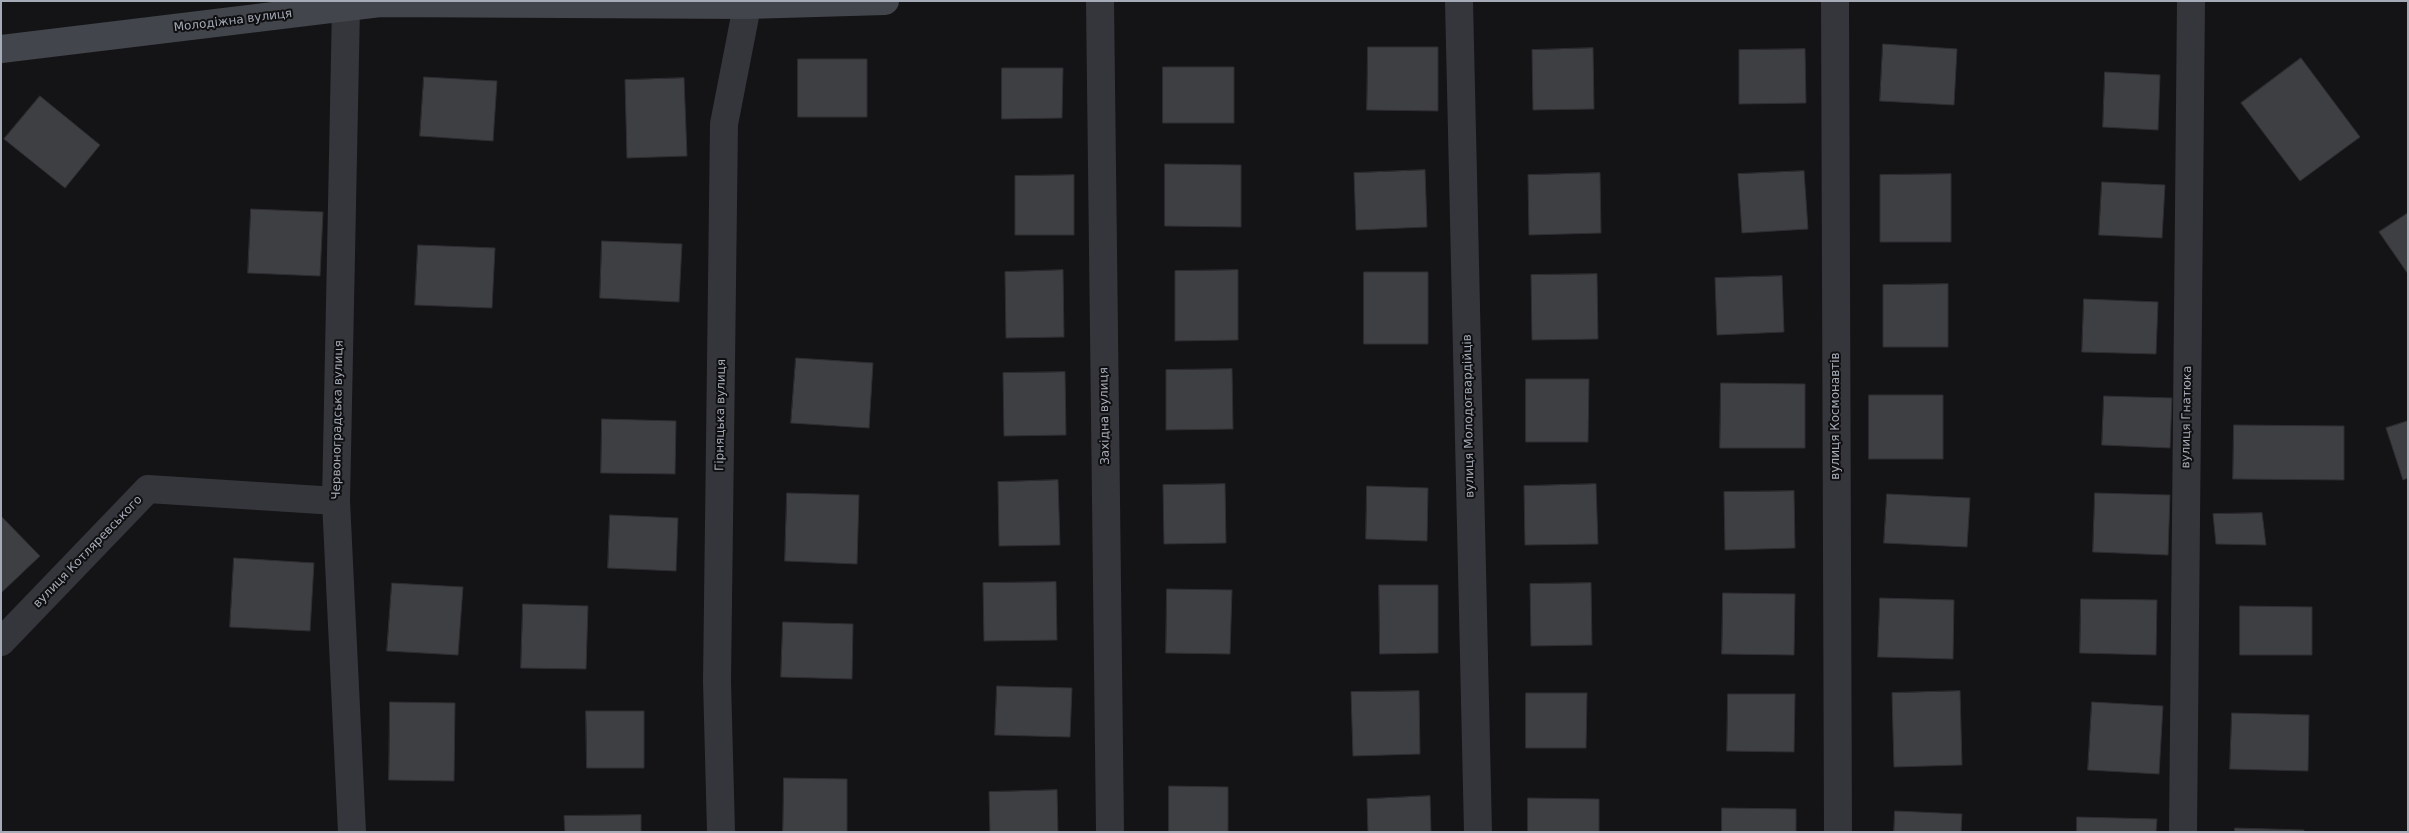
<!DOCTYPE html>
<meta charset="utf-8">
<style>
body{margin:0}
#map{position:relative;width:2409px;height:833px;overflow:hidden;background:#141416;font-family:"DejaVu Sans",sans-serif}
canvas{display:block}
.frame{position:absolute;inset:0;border:2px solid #a5abb7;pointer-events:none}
</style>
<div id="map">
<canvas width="2409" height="833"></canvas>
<div class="frame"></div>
</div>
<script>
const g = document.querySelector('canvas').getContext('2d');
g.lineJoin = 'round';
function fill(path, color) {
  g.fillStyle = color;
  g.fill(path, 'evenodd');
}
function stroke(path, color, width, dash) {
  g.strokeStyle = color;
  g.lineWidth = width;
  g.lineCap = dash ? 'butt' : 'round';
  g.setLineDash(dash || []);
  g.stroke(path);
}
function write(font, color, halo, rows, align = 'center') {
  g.font = font + ' "DejaVu Sans",sans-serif';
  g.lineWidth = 4;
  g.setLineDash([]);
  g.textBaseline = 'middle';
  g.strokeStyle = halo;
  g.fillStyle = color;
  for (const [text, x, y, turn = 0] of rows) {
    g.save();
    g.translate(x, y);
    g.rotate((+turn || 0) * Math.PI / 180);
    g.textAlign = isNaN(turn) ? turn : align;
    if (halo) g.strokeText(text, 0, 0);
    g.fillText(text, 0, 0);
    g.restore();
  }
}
const building = new Path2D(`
 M1883 44 1957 49 1954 105 1880 101Z
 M1368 47H1438V111L1367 110Z
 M1593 48 1594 109 1533 110 1532 50Z
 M1805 49 1806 103 1739 104V50Z
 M2301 58 2360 137 2300 181 2241 103Z
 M798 59H867V117H798Z
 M1163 67H1234V123H1163Z
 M1002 68H1063L1062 118 1002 119Z
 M2105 72 2160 75 2158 130 2103 127Z
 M424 77 497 81 493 141 420 136Z
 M684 78 687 156 627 158 625 80Z
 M40 96 100 145 65 188 4 139Z
 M1165 164 1241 165V227L1165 226Z
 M1425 170 1427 227 1356 230 1354 173Z
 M1804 171 1808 229 1742 233 1738 174Z
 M1600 173 1601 233 1529 235 1528 175Z
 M1951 174V242H1880V175Z
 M1074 175V235H1015V176Z
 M2102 182 2165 185 2162 238 2099 235Z
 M251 209 323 212 320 276 248 273Z
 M2408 213V274L2379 232Z
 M602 241 682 244 679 302 600 298Z
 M418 245 495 248 492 308 415 305Z
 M1063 270 1064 337 1006 338 1005 272Z
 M1238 270V340L1175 341V271Z
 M1364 272H1428V344H1364Z
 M1597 274 1598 339 1532 340 1531 275Z
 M1782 276 1784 332 1717 335 1715 278Z
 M1948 284V347H1883V285Z
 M2084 299 2158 302 2156 354 2082 352Z
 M796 358 873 363 869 428 791 423Z
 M1232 369 1233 429 1166 430V370Z
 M1065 372 1066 435 1004 436 1003 373Z
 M1526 379H1589L1588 442H1526Z
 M1721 383 1805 384V448H1720Z
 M1869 395H1943V459H1869Z
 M2104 396 2172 398 2170 448 2102 445Z
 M602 419 676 421 675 474 601 473Z
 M2408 421V478L2403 480 2386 428Z
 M2234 425 2344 426V480L2233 479Z
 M1058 480 1060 545 999 546 998 482Z
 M1225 484 1226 543 1164 544 1163 485Z
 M1596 484 1598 544 1525 545 1524 486Z
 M1367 486 1428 488 1427 541 1366 539Z
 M1794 491 1795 548 1725 550 1724 492Z
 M787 493 859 495 857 564 785 561Z
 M2095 493 2170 495 2168 555 2093 552Z
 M1887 494 1970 498 1967 547 1884 543Z
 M2262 513 2266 545 2216 544 2213 514Z
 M610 515 678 518 676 571 608 568Z
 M1 516 40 556 1 593Z
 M234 558 314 563 310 631 230 627Z
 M1056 582 1057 640 984 641 983 583Z
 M392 583 463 587 458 655 387 651Z
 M1591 583 1592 645 1531 646 1530 584Z
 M1379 585H1438V653L1380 654Z
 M1167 589 1232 590 1230 654 1166 653Z
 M1723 593 1795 594 1794 655 1722 654Z
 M1880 598 1954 600 1953 659 1878 657Z
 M2081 599 2157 600 2156 655 2080 653Z
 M523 604 588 606 586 669 521 668Z
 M2240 606 2312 607V655H2240Z
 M783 622 853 624 852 679 781 677Z
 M997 686 1072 688 1070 737 995 735Z
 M1419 691 1420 754 1353 756 1351 692Z
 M1960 691 1962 765 1894 767 1892 693Z
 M1526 693H1587L1586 748H1526Z
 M1728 694H1795L1794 752 1727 751Z
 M390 702 455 703 454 781 389 780Z
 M2092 702 2163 706 2159 774 2088 770Z
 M586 711H644V768H587Z
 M2232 713 2309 715 2308 771 2230 769Z
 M784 778 847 779V832H783Z
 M1169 786 1228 787V832H1169Z
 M1057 790 1058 832H990L989 792Z
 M1430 796 1431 832H1368L1367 799Z
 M1528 798 1599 799V832H1528Z
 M1722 808 1796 809V832H1722Z
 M1895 811 1962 814 1961 832H1894Z
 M641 815V832H565L564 816Z
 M2077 817 2157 819 2156 832H2077Z
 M2235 828 2304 830V832H2235Z`);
fill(building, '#3e3f43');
stroke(building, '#2e2e32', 1);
stroke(new Path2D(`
 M1100 1 1110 832
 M1459 1 1478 832
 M1835 1 1838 832
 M346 7 336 501 352 832
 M1 642 148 489 336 501
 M721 832 717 681 724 124 748 1
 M2183 832 2191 1`), '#35363b', 28);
stroke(new Path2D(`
 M1 49 380 3 747 5 885 1`), '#42454b', 28);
write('12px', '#a5abb7', '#0f0f11', [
 ["Молодіжна вулиця",233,21,-7],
 ["Гірняцька вулиця",721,415,-89],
 ["Західна вулиця",1105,416,-91],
 ["вулиця Молодогвардійців",1469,416,-91],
 ["вулиця Космонавтів",1836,416,-90],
 ["вулиця Гнатюка",2187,417,-89],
 ["Червоноградська вулиця",338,420,-89],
 ["вулиця Котляревського",88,552,-46]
]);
</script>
